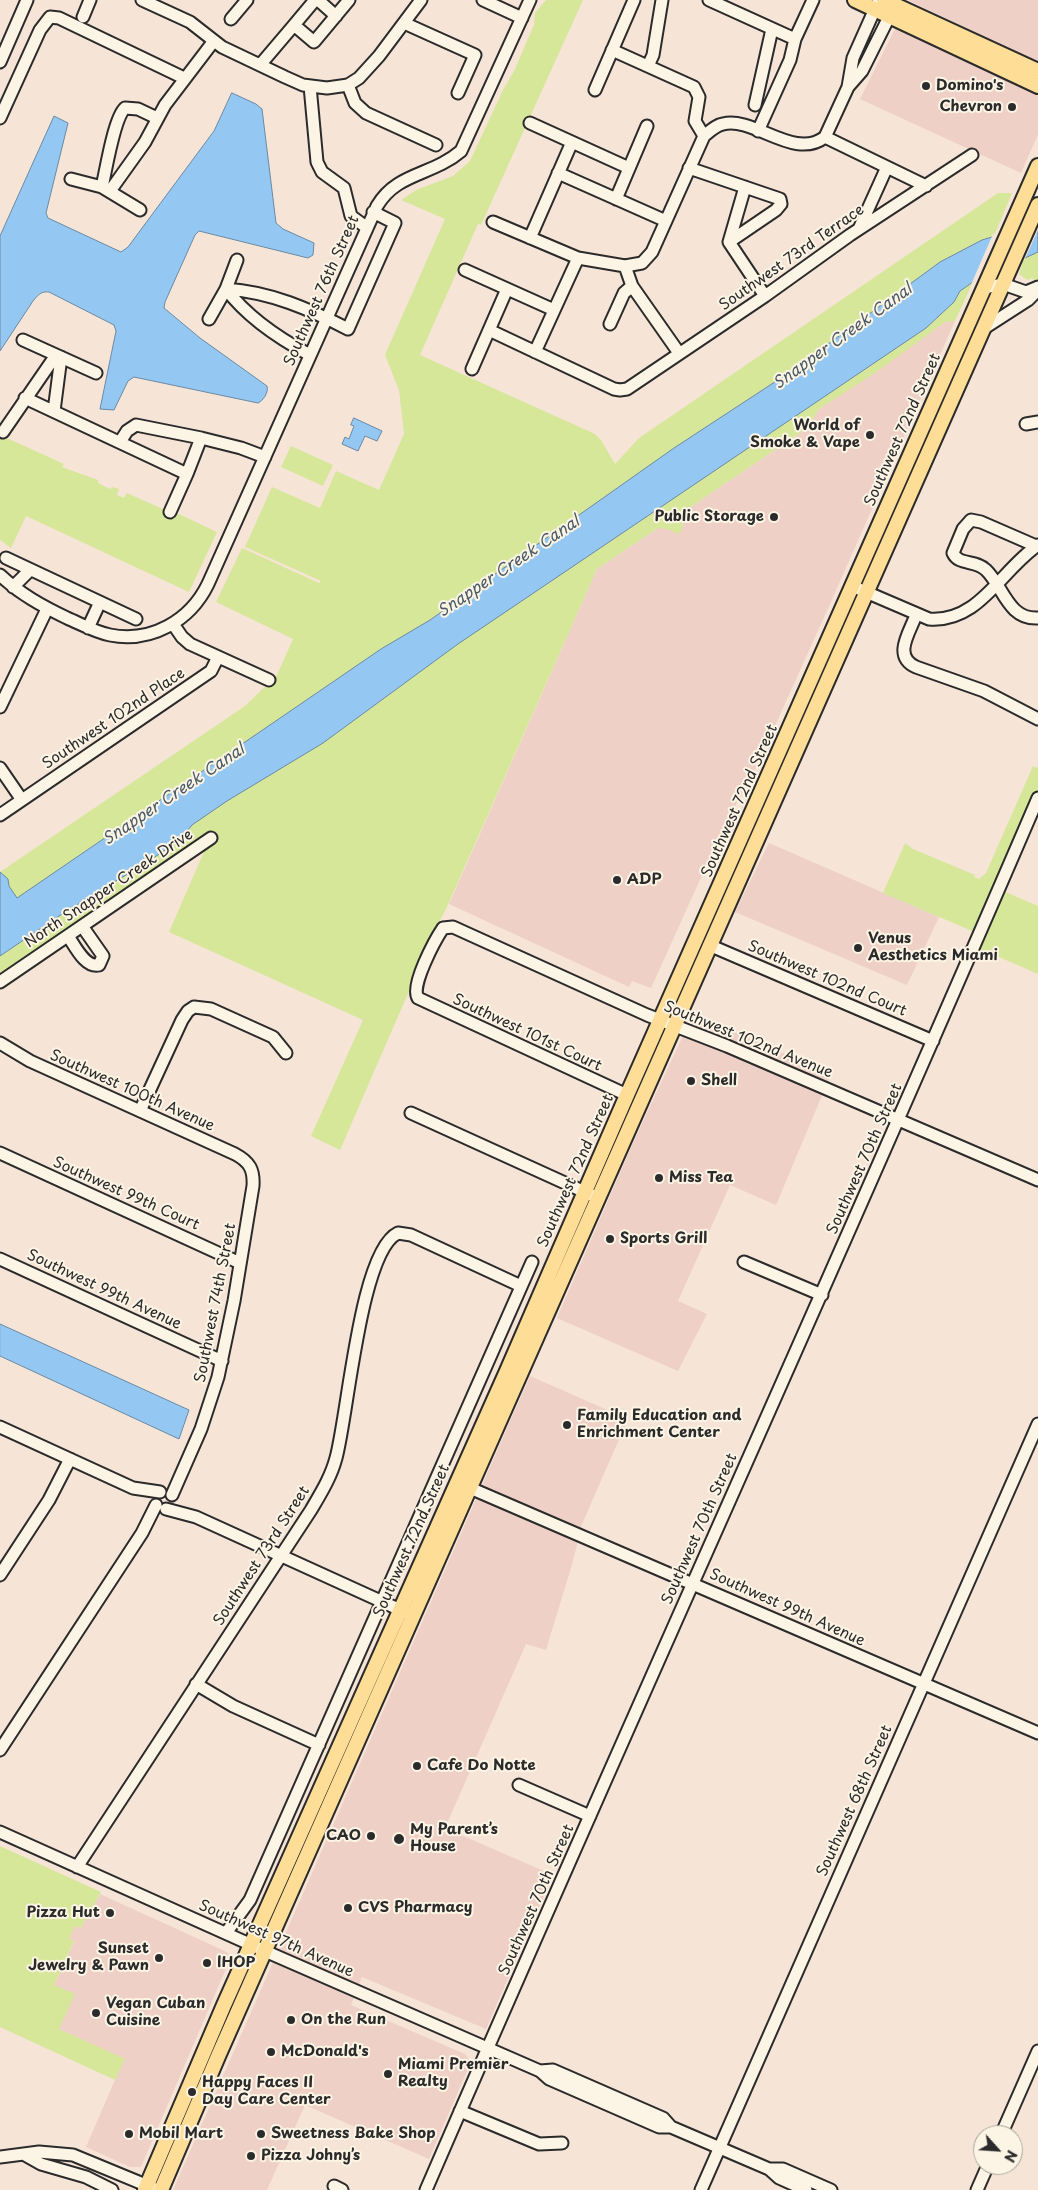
<!DOCTYPE html>
<meta charset="utf-8">
<style>
body{margin:0}
#map{position:relative;width:1038px;height:2190px;overflow:hidden;background:#f6e4d7;font-family:"Playpen Sans",sans-serif}
canvas{display:block}
.north{position:absolute;left:973px;top:2125px;width:50px;height:50px;box-sizing:border-box;background:#fcf5e5;border:1px solid #a8a49b;border-radius:50%;rotate:116deg;font-size:14px;font-weight:700;line-height:20px;text-align:center;color:#2b2b2b}
.north::after{content:'';display:block;margin:auto;width:18px;height:22px;background:#2b2b2b;clip-path:polygon(50% 0,100% 100%,50% 72%,0 100%)}
</style>
<div id="map">
<canvas width="1038" height="2190"></canvas>
<div class="north">N</div>
</div>
<script>
const g = document.querySelector('canvas').getContext('2d');
g.lineJoin = 'round';
function fill(path, color) {
  g.fillStyle = color;
  g.fill(path, 'evenodd');
}
function stroke(path, color, width, dash) {
  g.strokeStyle = color;
  g.lineWidth = width;
  g.lineCap = dash ? 'butt' : 'round';
  g.setLineDash(dash || []);
  g.stroke(path);
}
function write(font, color, halo, rows, align = 'center') {
  g.font = font + ' "Playpen Sans",sans-serif';
  g.lineWidth = 4;
  g.setLineDash([]);
  g.textBaseline = 'middle';
  g.strokeStyle = halo;
  g.fillStyle = color;
  for (const [text, x, y, turn = 0] of rows) {
    g.save();
    g.translate(x, y);
    g.rotate((+turn || 0) * Math.PI / 180);
    g.textAlign = isNaN(turn) ? turn : align;
    if (halo) g.strokeText(text, 0, 0);
    g.fillText(text, 0, 0);
    g.restore();
  }
}
fill(new Path2D(`
 M908 0H1038V62L920 6Z
 M895 29 1038 95V134L1021 173 860 99Z
 M950 320 955 321 830 604 751 779 727 820 651 988 632 981 629 987 449 904 597 569 658 528 683 527 680 514 806 429 819 409 945 322Z
 M769 843 939 917 907 985 735 912Z
 M693 1014 831 1074 776 1205 730 1185 678 1301 707 1314 678 1371 557 1318 633 1143Z
 M530 1376 628 1419 582 1524 573 1561 546 1650 526 1644 445 1828 553 1875 486 2029 362 1977 351 2005 465 2054 469 2059 470 2064 429 2159 305 2105 267 2190H173Z
 M100 1894 227 1952 231 1957 141 2167H130L86 2147 124 2059 59 2029 54 1985 74 1942 69 1939 75 1925 81 1928Z`), '#eed0c6');
fill(new Path2D(`
 M546 0H583L481 225 478 224 420 355 595 434 601 440 615 464 639 438 998 193H1012L994 236 974 244 940 262 790 372 674 448 430 620 381 649 17 898C10 889 8 879 0 872L245 706 277 675 293 639 216 602 242 548 319 583 321 581 245 547 272 487 320 508 336 471 379 490 404 434 399 390 385 355 445 219 401 200 416 190 453 176 470 161 503 90 514 71 534 25 535 13Z
 M1038 221 1023 258 1038 252V279L1034 282 1033 278 1027 280 1019 274 1023 259 1015 275 1014 273Z
 M973 282 955 321 945 322 875 373 819 409 806 429 680 514 683 527 679 534 667 529 658 528 597 569 446 909 439 922 340 1150 311 1136 363 1020 169 932 213 831 0 976V956L68 910H72L80 902 143 865 180 840 192 825 227 801 323 743 458 644 926 328 954 302 960 291Z
 M0 435 64 464 62 467 98 480V483L110 489 112 487 119 489 117 495 124 498 127 493 176 515 179 514 217 532 189 592 26 516 11 548 0 540Z
 M291 446 333 465 323 486 281 467Z
 M1033 766 1038 768V791L974 939H969L972 931 883 893 905 843 913 849 975 875 974 877 979 879 986 873Z
 M1003 891 1038 906V974L983 950 981 956 976 952Z
 M0 1846 101 1892 81 1928 75 1926 69 1939 74 1941 54 1985 75 1994 59 2029 125 2059 115 2080 0 2027Z`), '#d6e79a');
const water = new Path2D(`
 M232 93 256 104 262 109 276 223 283 229 314 243 313 255 308 258 199 231 195 235 165 302 164 308 200 338 267 386C269 392 263 401 258 403L134 377 128 381 114 410 100 409 116 331 114 325 49 292C41 291 38 295 33 301L0 351V236L54 116 68 123 46 213 48 218 121 252 128 247 214 131Z
 M1038 212V252L973 282 960 291 954 302 926 328 458 644 323 743 227 801 192 825 180 840 143 865 80 902 75 908 68 910 0 956V872L8 879 9 886 17 898 381 649 430 620 674 448 790 372 940 262 982 240 1002 234Z
 M354 418 382 431 377 441 365 436 358 451 342 444 345 437 349 439 354 426 351 425Z
 M0 1324 189 1410 179 1439 0 1356Z`);
fill(water, '#94c8f2');
stroke(water, '#6a89a2', 1);
fill(new Path2D(`
 M1038 210V230L1024 261 970 287 993 234Z`), '#f6e4d7');
const minor = new Path2D(`
 M142 0 190 22 222 47 285 77 303 85 327 88 348 85 359 78 379 56 421 0
 M318 0 336 16
 M483 0 522 18
 M709 0 795 39
 M83 17 90 0
 M231 19 247 0
 M404 23 475 55 458 93
 M294 25 315 0
 M612 50 694 87 699 97 695 121 704 136
 M0 62 27 0
 M260 65 294 25 314 42 349 0
 M648 66 653 55 662 0
 M348 85 355 103 366 113 436 145
 M310 86 317 162 322 172 344 188 351 216 366 227
 M848 87 853 58 878 2
 M595 90 634 0
 M755 105 772 29
 M0 118 40 30 50 17 59 18 184 78
 M530 123 629 168
 M758 131 790 60 795 39 813 0
 M825 137 848 87 862 71 893 9
 M689 168 780 199 781 204 776 210 729 242 765 296
 M558 173 666 221
 M71 179 102 187 140 210
 M102 187C106 170 114 118 125 108L138 109 157 118
 M110 191 145 142 165 105 213 42
 M616 199 647 126
 M493 222 578 258 625 266 632 286 679 353
 M859 229 887 167
 M530 238 572 142
 M729 242 745 187
 M625 266 642 263 652 252 704 136C710 131 716 125 723 124 754 116 794 161 825 137L926 186
 M465 270 554 310
 M984 288 1003 284 1026 292 1038 287
 M226 289C271 292 309 309 348 329L395 223 373 212
 M226 289C248 318 278 338 310 355
 M209 319 226 289 237 260
 M610 324 624 293 632 286
 M983 329 1028 300 1038 290
 M489 330 614 389 620 390 627 389 765 296 850 235 972 155
 M23 340 96 373
 M535 352 578 258
 M472 369 507 289
 M25 398 187 474 201 438 241 448 265 457
 M54 411 61 357
 M1026 424 1038 422
 M3 432 56 355
 M120 442 127 431 136 425 201 438
 M170 512 187 474
 M1036 546 981 522 971 520 963 529 953 553C959 566 975 559 986 570 1003 586 1008 620 1038 618
 M6 558 136 619
 M0 575C20 594 42 606 67 618 81 624 95 632 110 635 151 643 190 621 208 584L377 206C397 172 432 176 461 151L530 0
 M852 586 929 619C979 623 1001 570 1038 545
 M13 587 30 570
 M916 615C910 632 892 656 916 667L984 691 1038 719
 M173 624 182 637 190 644 269 680
 M88 628 100 602
 M0 707 47 609
 M0 768 22 800
 M0 815 211 671 218 657
 M68 936C75 946 85 968 99 965L103 956 82 926
 M709 945 933 1041
 M0 982 211 838
 M0 1043 30 1061 235 1154C250 1162 254 1170 253 1186L234 1301 218 1377 201 1429 172 1495
 M627 1095 418 998C410 986 435 940 443 928L453 927 647 1015 727 1046 1038 1180
 M140 1111 182 1020 188 1011 194 1007 211 1009 273 1037 286 1053
 M411 1113 598 1198
 M0 1153 240 1263
 M0 1259 222 1361
 M744 1262 822 1295
 M0 1427 133 1488 160 1492
 M470 1488 1038 1733
 M166 1509 196 1517 407 1613
 M0 1575 49 1500 70 1459
 M196 1684 233 1706 319 1745
 M0 1750 142 1533 156 1505
 M519 1785 590 1816
 M0 1832 274 1955 540 2071 549 2079 659 2127H671L769 2169H783L831 2190
 M77 1867 311 1510C321 1493 331 1477 336 1458 348 1415 360 1251 398 1233L411 1235 521 1286
 M226 1933 250 1900 532 1262
 M540 2071 553 2070 663 2118 671 2127
 M460 2111 539 2144 562 2143
 M1001 2135 1038 2051
 M25 2155 41 2164 86 2177 112 2190
 M0 2157 39 2152 73 2155 153 2188
 M769 2169 779 2178 806 2190
 M334 2186 342 2190
 M426 2190C627 1725 838 1264 1038 798
 M701 2190 1038 1424
 M977 2190 988 2165`);
const major = new Path2D(`
 M855 0 1038 86
 M884 0 1038 71
 M145 2190 224 2005 507 1371 627 1095 1038 166
 M161 2190 219 2054 1038 205`);
stroke(minor, '#2b2b2b', 15);
stroke(major, '#2b2b2b', 18);
stroke(minor, '#fcf5e5', 11);
stroke(major, '#fedd96', 14);
for (const [x, y, r, color] of [
 [926,86,5,"#2b2b2b"],
 [1012,107,5,"#2b2b2b"],
 [870,435,5,"#2b2b2b"],
 [774,517,5,"#2b2b2b"],
 [617,880,5,"#2b2b2b"],
 [858,948,5,"#2b2b2b"],
 [691,1081,5,"#2b2b2b"],
 [659,1178,5,"#2b2b2b"],
 [610,1239,5,"#2b2b2b"],
 [567,1425,5,"#2b2b2b"],
 [417,1766,5,"#2b2b2b"],
 [371,1836,5,"#2b2b2b"],
 [399,1839,6,"#2b2b2b"],
 [348,1908,5,"#2b2b2b"],
 [110,1913,5,"#2b2b2b"],
 [159,1958,5,"#2b2b2b"],
 [207,1963,5,"#2b2b2b"],
 [96,2013,5,"#2b2b2b"],
 [291,2020,5,"#2b2b2b"],
 [271,2052,5,"#2b2b2b"],
 [388,2074,5,"#2b2b2b"],
 [192,2092,5,"#2b2b2b"],
 [129,2134,5,"#2b2b2b"],
 [261,2134,5,"#2b2b2b"],
 [251,2156,5,"#2b2b2b"]
]) {
  const dot = new Path2D();
  dot.arc(x, y, r, 0, 2 * Math.PI);
  g.fillStyle = color;
  g.fill(dot);
  stroke(dot, '#fcf5e5', 2);
}
write('bold 15px', '#2b2b2b', '#fcf5e5', [
 ["Domino's",936,86],
 ["Chevron",1002,107,"right"],
 ["World of",860,426,"right"],
 ["Smoke & Vape",860,443,"right"],
 ["Public Storage",764,517,"right"],
 ["ADP",627,880],
 ["Venus",868,939],
 ["Aesthetics Miami",868,956],
 ["Shell",701,1081],
 ["Miss Tea",669,1178],
 ["Sports Grill",620,1239],
 ["Family Education and",577,1416],
 ["Enrichment Center",577,1433],
 ["Cafe Do Notte",427,1766],
 ["My Parent’s",410,1830],
 ["House",410,1847],
 ["CAO",361,1836,"right"],
 ["CVS Pharmacy",358,1908],
 ["Pizza Hut",100,1913,"right"],
 ["Sunset",149,1949,"right"],
 ["Jewelry & Pawn",149,1966,"right"],
 ["IHOP",217,1963],
 ["Vegan Cuban",106,2004],
 ["Cuisine",106,2021],
 ["On the Run",301,2020],
 ["McDonald's",281,2052],
 ["Miami Premier",398,2065],
 ["Realty",398,2082],
 ["Happy Faces II",202,2083],
 ["Day Care Center",202,2100],
 ["Mobil Mart",139,2134],
 ["Sweetness Bake Shop",271,2134],
 ["Pizza Johny’s",261,2156]
], 'left');
write('15px', '#2b2b2b', '#fcf5e5', [
 ["Southwest 73rd Terrace",792,258,-35],
 ["Southwest 76th Street",322,291,-66],
 ["Southwest 72nd Street",903,430,-66],
 ["Southwest 102nd Place",114,719,-34],
 ["Southwest 72nd Street",740,801,-66],
 ["North Snapper Creek Drive",109,889,-34],
 ["Southwest 102nd Court",827,979,23],
 ["Southwest 101st Court",527,1033,25],
 ["Southwest 102nd Avenue",748,1040,22],
 ["Southwest 100th Avenue",132,1091,24],
 ["Southwest 70th Street",865,1159,-66],
 ["Southwest 72nd Street",576,1171,-66],
 ["Southwest 99th Court",126,1194,24],
 ["Southwest 99th Avenue",104,1290,25],
 ["Southwest 74th Street",216,1303,-79],
 ["Southwest 70th Street",700,1529,-66],
 ["Southwest 72nd Street",412,1541,-66],
 ["Southwest 73rd Street",262,1556,-57],
 ["Southwest 99th Avenue",787,1608,24],
 ["Southwest 68th Street",855,1801,-66],
 ["Southwest 70th Street",537,1900,-66],
 ["Southwest 97th Avenue",276,1939,24]
]);
write('italic 16px', '#4a5a67', '#fcf5e5', [
 ["Snapper Creek Canal",843,337,-36],
 ["Snapper Creek Canal",509,567,-34],
 ["Snapper Creek Canal",174,795,-34]
]);
</script>
